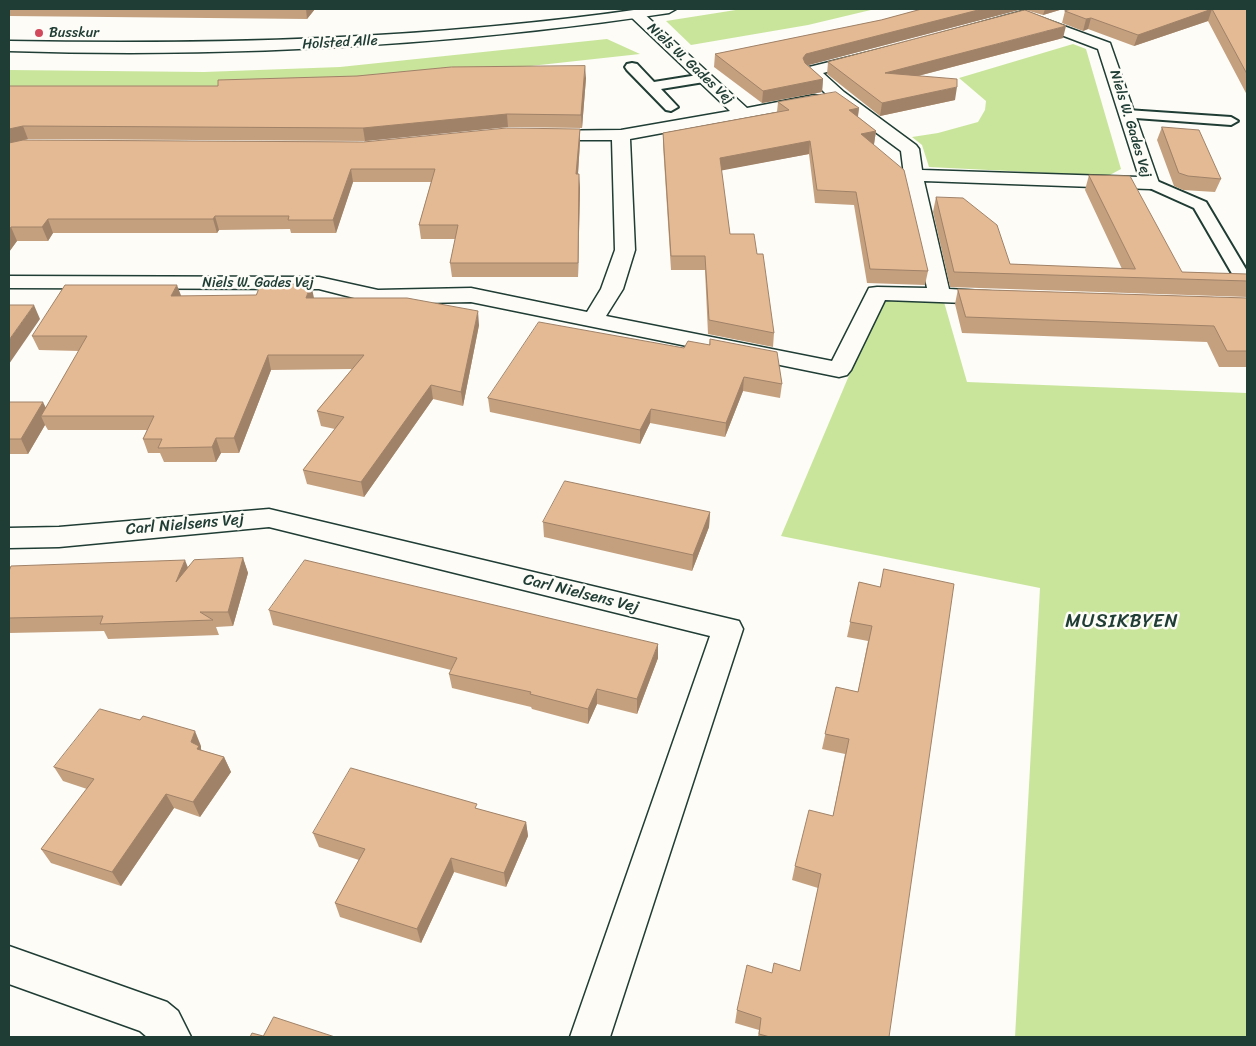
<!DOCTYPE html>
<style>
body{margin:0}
#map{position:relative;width:1256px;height:1046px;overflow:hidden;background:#fdfcf7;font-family:Sriracha,sans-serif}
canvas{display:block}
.frame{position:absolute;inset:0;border:10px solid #1f3d34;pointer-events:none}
</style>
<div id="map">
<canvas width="1256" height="1046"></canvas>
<div class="frame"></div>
</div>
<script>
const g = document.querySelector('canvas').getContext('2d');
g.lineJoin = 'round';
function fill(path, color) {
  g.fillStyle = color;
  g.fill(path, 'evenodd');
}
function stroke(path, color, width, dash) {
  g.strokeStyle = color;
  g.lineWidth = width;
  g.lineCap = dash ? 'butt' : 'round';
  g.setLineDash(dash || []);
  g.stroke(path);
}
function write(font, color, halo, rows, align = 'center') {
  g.font = font + ' Sriracha,sans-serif';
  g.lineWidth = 5;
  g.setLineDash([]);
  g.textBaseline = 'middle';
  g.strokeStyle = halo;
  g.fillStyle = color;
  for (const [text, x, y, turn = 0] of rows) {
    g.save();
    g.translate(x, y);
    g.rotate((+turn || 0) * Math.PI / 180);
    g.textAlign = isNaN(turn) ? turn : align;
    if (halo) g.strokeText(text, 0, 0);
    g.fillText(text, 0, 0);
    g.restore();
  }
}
fill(new Path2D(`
 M742 9H875L808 25 691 45 666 21Z
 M607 39 640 54 412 79 202 90 9 91V70L204 72 340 67Z
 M1073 44 1086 49 1121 169 1108 176 929 167 922 145 912 137 938 133 978 122 985 110 986 101 959 78Z
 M881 300 944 302 967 382 1247 393V1037H1015L1040 588 781 536Z`), '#c9e59c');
const service = new Path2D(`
 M632 63 637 64 654 82 704 74 711 78 704 82 661 89 678 107 671 111 666 110 627 70 625 67 627 64Z
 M1127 110 1231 117 1238 121 1231 125 1122 117 1120 114Z
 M1150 178 1206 202 1247 271 1246 277H1234L1194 208 1145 186 1142 183Z`);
const minor = new Path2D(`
 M636 10 641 11 747 108 814 95 820 96 822 100 820 104 814 105 630 139 635 250 623 289 606 316 832 361 869 288 877 287 927 288 904 175 901 151 832 100 803 71 805 68 914 41 1023 11 1110 43 1159 183 1157 187 1150 189 924 181 949 289 1001 292 1004 297 1001 302 993 304 885 300 851 370 847 375 839 377 471 302 378 304 319 289 9 288V276L319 277 378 290 471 288 587 312 601 289 615 250 612 140H544L538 139 535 135 538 131 621 130 730 111 631 17 629 14ZM1022 20 1098 49 1139 177 922 170 919 149 916 145 844 92 823 73 923 48Z
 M269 509 739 621 743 629 610 1037H570L710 636 269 527 59 547 9 548V528L59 527Z
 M9 946 167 1002 178 1011 191 1037H147L140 1031 9 984Z`);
const tertiary = new Path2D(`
 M641 9H676L669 13C450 46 230 58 9 51V41C221 45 431 39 641 9Z`);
stroke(service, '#1f3d34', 4);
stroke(minor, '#1f3d34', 3);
stroke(tertiary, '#1f3d34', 3);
fill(service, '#fdfcf7');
fill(minor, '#fdfcf7');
fill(tertiary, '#fdfcf7');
fill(new Path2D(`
 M9 9H315L307 19 9 16Z
 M922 9H1063L1043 15 1022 9 808 65 823 79 822 92 762 103 714 67 715 54 881 20Z
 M1247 9V95L1208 21 1134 46 1088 29 1083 31 1062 23 1065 11Z
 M1063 38 918 76 955 100 880 116 827 74 828 62Z
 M586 78 582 128 508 127 365 141 28 139 24 140 363 142 580 129V142L578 174 580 188 578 277H452L450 263 455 239H421L419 225 431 182H353L336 233H291L290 229 219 230 217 233H53L48 241H17L9 252V86H218Z
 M778 102 859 108 858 117 876 131 874 144H873L928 271 925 285 867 283 854 205 815 203 809 154 721 170 730 234 757 254 774 333 773 347 708 334 705 270H671L663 145V133L777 112Z
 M1162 127 1221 179 1215 192 1183 190 1174 186 1157 140Z
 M1089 175 1182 272 1247 274V367H1219L1207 342 962 333 955 304 958 289 1247 298V297L950 287 933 212 936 197 1010 264 1122 269 1085 190Z
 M181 296 314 298 479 325 463 406 433 399 364 497 307 484 303 470 335 429 321 426 317 411 352 369 271 370 239 453H221L216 462H164L160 453H148L143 439 147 430H48L45 425 28 454H9V402L46 407 79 351 39 350 32 336Z
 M710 339 782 384 780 398 743 391 725 437 650 423 640 444 490 412 488 398 684 348 709 345Z
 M710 512 709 527 692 571 544 537 543 522Z
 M243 558 248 573 233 626 216 627 219 635 108 639 104 631 9 633V571L188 568Z
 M884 569 889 1037H758L759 1030 735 1023 737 1010 772 973 800 971 818 888 792 880 795 866 833 816 845 754 822 749 836 687 858 692 868 641 847 637 859 582 880 587Z
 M269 610 658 658 637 714 597 704 588 724 532 709 531 707 452 688 449 674 451 670 273 625Z
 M201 746V750L224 757 231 772 200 817 174 808 121 886 51 863 41 849 87 789 63 781 54 767Z
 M478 809 526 822 528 836 506 887 454 872 421 943 340 917 335 903 359 860 319 847 313 833Z`), '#c4a07f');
fill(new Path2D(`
 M306 9H315L307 19Z
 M982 9H1023L805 66 803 58 806 54Z
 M1045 9H1063L1043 15Z
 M1212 9 1208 21 1134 46 1138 35Z
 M1091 18 1088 29 1083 31 1086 19Z
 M1066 26 1063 38 883 85 885 73Z
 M585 66 586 78 582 128 581 115Z
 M823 79 822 92 762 103 763 91Z
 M957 87 955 100 880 116 882 103Z
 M859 108 857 121 849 110Z
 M507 114 508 127 365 141 363 128Z
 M23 126 28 139 9 143V129Z
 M580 129V142L577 188 576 174Z
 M876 131 874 144 859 147 861 134Z
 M810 141 809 154 719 171 720 158Z
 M351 169 353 182 336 233 333 220Z
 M579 174 580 188 578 277V263Z
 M215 216 219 230 217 233 213 219Z
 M48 219 53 233 48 241 42 227Z
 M11 227 17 241 9 252V230Z
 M311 284 314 298H306Z
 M177 285 182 298 171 296Z
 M34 305 40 319 9 364V340Z
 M478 311 479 325 463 406 461 392Z
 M268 355 271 370 239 453 234 438Z
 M744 377 743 391 725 437 726 423Z
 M431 385 433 399 364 497 361 482Z
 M43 402 50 416H41L45 425 28 454 21 439Z
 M651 409 650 423 640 444V430Z
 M216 438 221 453 216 462 212 447Z
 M710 512 709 527 692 571 693 555Z
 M243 558 248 573 233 626 228 612Z
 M185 560 191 575 176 582Z
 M658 644V658L637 714V699Z
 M597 689V704L588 724V709Z
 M195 731 201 746V749L206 761 191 742Z
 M224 757 231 772 200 817 193 802Z
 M166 794 174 808 121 886 112 872Z
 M526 822 528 836 506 887 504 873Z
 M451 858 454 872 421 943 417 929Z`), '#a08268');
const building = new Path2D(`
 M922 9H982L806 54 803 58 805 63 823 79 763 91 715 54 881 20Z
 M1072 9H1247V74L1212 9 1138 35 1091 18 1086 19 1065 11Z
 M1025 10 1066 26 885 73 957 79V87L882 103 828 62Z
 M585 66 581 115 507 114 363 128 23 126 9 129V86H218V80L357 76 451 67Z
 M836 92 859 108 849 110 876 131 861 134 904 170 928 271 870 269 856 192 817 190 810 141 720 158 730 234H754L757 254H763L774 333 709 320 705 256H671L663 133 789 110 778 102Z
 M1162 127 1199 130 1221 179 1188 176 1179 173Z
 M507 128 580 129 576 174H579L578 263H450L458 225H419L435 169H351L333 220H288L289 216H215L213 219H48L42 227H11L9 230V143L23 140 363 142Z
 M1089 175 1130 176 1182 272 1247 274V281L954 272 936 197 963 198 997 225 1010 264 1135 269Z
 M261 284H311L306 298H407L478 311 461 392 431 385 361 482 303 470 344 417 317 411 364 355H268L234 438H216L212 447 158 448 162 439H143L154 416H41L87 336H32L65 285H177L171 296 256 295Z
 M958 289 1247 298V351H1227L1214 326 966 317Z
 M9 305H34L9 340Z
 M539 322 684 348 688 341 710 345V339L777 352 782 384 744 377 726 423 651 409 640 430 488 398Z
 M9 402H43L21 439H9Z
 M565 481 710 512 693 555 543 522Z
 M243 558 228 612H200L213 620 100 624 103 616 9 618V571L11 566 185 560 176 582 194 560Z
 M305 560 658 644 637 699 597 689 588 709 530 694 531 692 449 674 457 658 269 610Z
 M884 569 954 584 889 1037H770L759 1034 761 1018 737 1010 747 965 772 973 774 963 800 971 821 874 795 866 809 810 833 816 849 739 825 734 836 687 858 692 872 626 850 622 859 582 880 587Z
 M100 709 140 720 143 716 195 731 191 742 199 746 197 749 224 757 193 802 166 794 112 872 41 849 94 779 54 767Z
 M351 768 477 804 475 808 526 822 504 873 451 858 417 929 335 903 365 849 313 833Z
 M274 1017 335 1037H250L252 1033 263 1036Z`);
fill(building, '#e4ba94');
stroke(building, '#a08268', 1);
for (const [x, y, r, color] of [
 [39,33,5,"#d1495b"]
]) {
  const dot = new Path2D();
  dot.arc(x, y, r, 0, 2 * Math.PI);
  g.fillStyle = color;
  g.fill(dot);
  stroke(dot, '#fdfcf7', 2);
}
write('14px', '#1f3d34', '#fdfcf7', [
 ["Busskur",49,33]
], 'left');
write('14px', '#1f3d34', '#fdfcf7', [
 ["Holsted Alle",340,43,-3],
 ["Niels W. Gades Vej",690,64,43],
 ["Niels W. Gades Vej",1130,124,73],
 ["Niels W. Gades Vej",258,283]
]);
write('16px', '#1f3d34', '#fdfcf7', [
 ["Carl Nielsens Vej",185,525,-5],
 ["Carl Nielsens Vej",581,594,14]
]);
g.letterSpacing = '1px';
write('19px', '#1f3d34', '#fdfcf7', [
 ["MUSIKBYEN",1122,622]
]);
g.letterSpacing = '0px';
</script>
